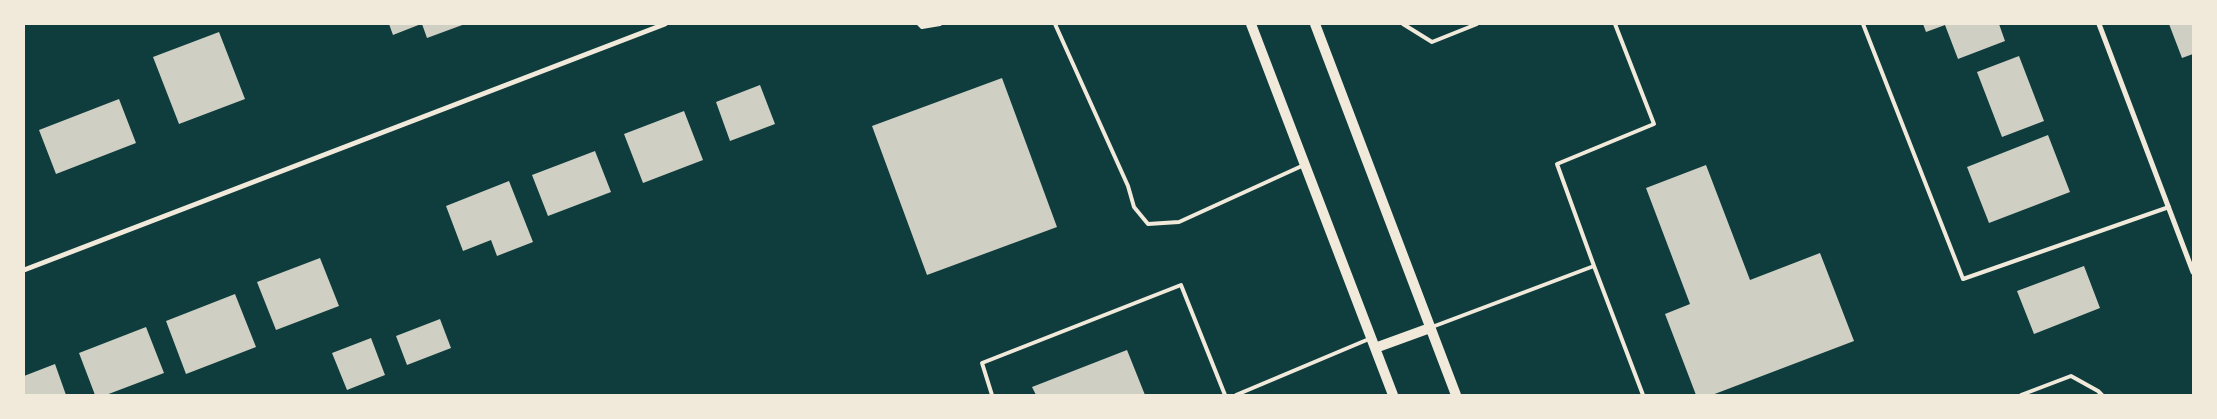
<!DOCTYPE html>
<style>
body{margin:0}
#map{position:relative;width:2217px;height:419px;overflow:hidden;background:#0f3d3e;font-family:"Alegreya Sans",sans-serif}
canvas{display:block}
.frame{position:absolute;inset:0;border:25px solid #f1e9da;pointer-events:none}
</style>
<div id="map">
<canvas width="2217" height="419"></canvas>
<div class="frame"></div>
</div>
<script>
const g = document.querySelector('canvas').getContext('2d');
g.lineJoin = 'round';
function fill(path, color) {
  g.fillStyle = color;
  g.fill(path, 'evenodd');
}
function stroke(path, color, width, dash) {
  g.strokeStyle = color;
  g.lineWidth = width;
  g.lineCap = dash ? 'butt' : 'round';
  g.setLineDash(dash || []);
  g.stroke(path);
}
fill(new Path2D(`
 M389 24H421L393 35Z
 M422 24H465L427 38Z
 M1923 24H1999L2005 41 1958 59 1945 25 1926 32Z
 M2169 24H2193V54L2182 58Z
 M219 32 245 99 179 124 153 57Z
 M2019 56 2044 121 2002 137 1977 72Z
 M1002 78 1057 227 927 275 872 126Z
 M760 85 775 124 730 141 716 102Z
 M119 99 136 143 56 174 39 130Z
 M684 111 703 160 643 183 624 134Z
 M2048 135 2070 192 1989 223 1967 167Z
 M595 151 611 192 548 216 532 175Z
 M1706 165 1750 280 1820 253 1854 341 1712 395H1696L1665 314 1690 304 1646 188Z
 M509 181 533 242 497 256 491 240 463 251 446 206Z
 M320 258 339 306 276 330 257 282Z
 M2084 266 2100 308 2034 334 2017 291Z
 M235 294 256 347 186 374 166 321Z
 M440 319 451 348 407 365 396 336Z
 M146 327 164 373 106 395H95L79 353Z
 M371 338 385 375 347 390 332 353Z
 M1127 350 1145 395H1036L1032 387Z
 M55 364 66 395H24V376Z`), '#cfcfc3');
stroke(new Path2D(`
 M919 24 922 27 940 24
 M1055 24 1128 186 1134 207 1148 224 1179 222 1304 165
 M1403 24 1432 42 1477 24
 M1863 24 1963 279 2169 207
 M1594 266 1643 395
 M1432 327 1594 266 1557 164 1654 124 1615 24
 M992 395 982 363 1181 285 1225 395
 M1236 395 1369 339
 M2021 395 2071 376 2098 391 2102 395`), '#f1e9da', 4);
stroke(new Path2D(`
 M2099 24 2193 272
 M24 270 665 24`), '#f1e9da', 5);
stroke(new Path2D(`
 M1251 24 1393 395
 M1315 24 1456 395
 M1375 348 1430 328`), '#f1e9da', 10);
</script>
